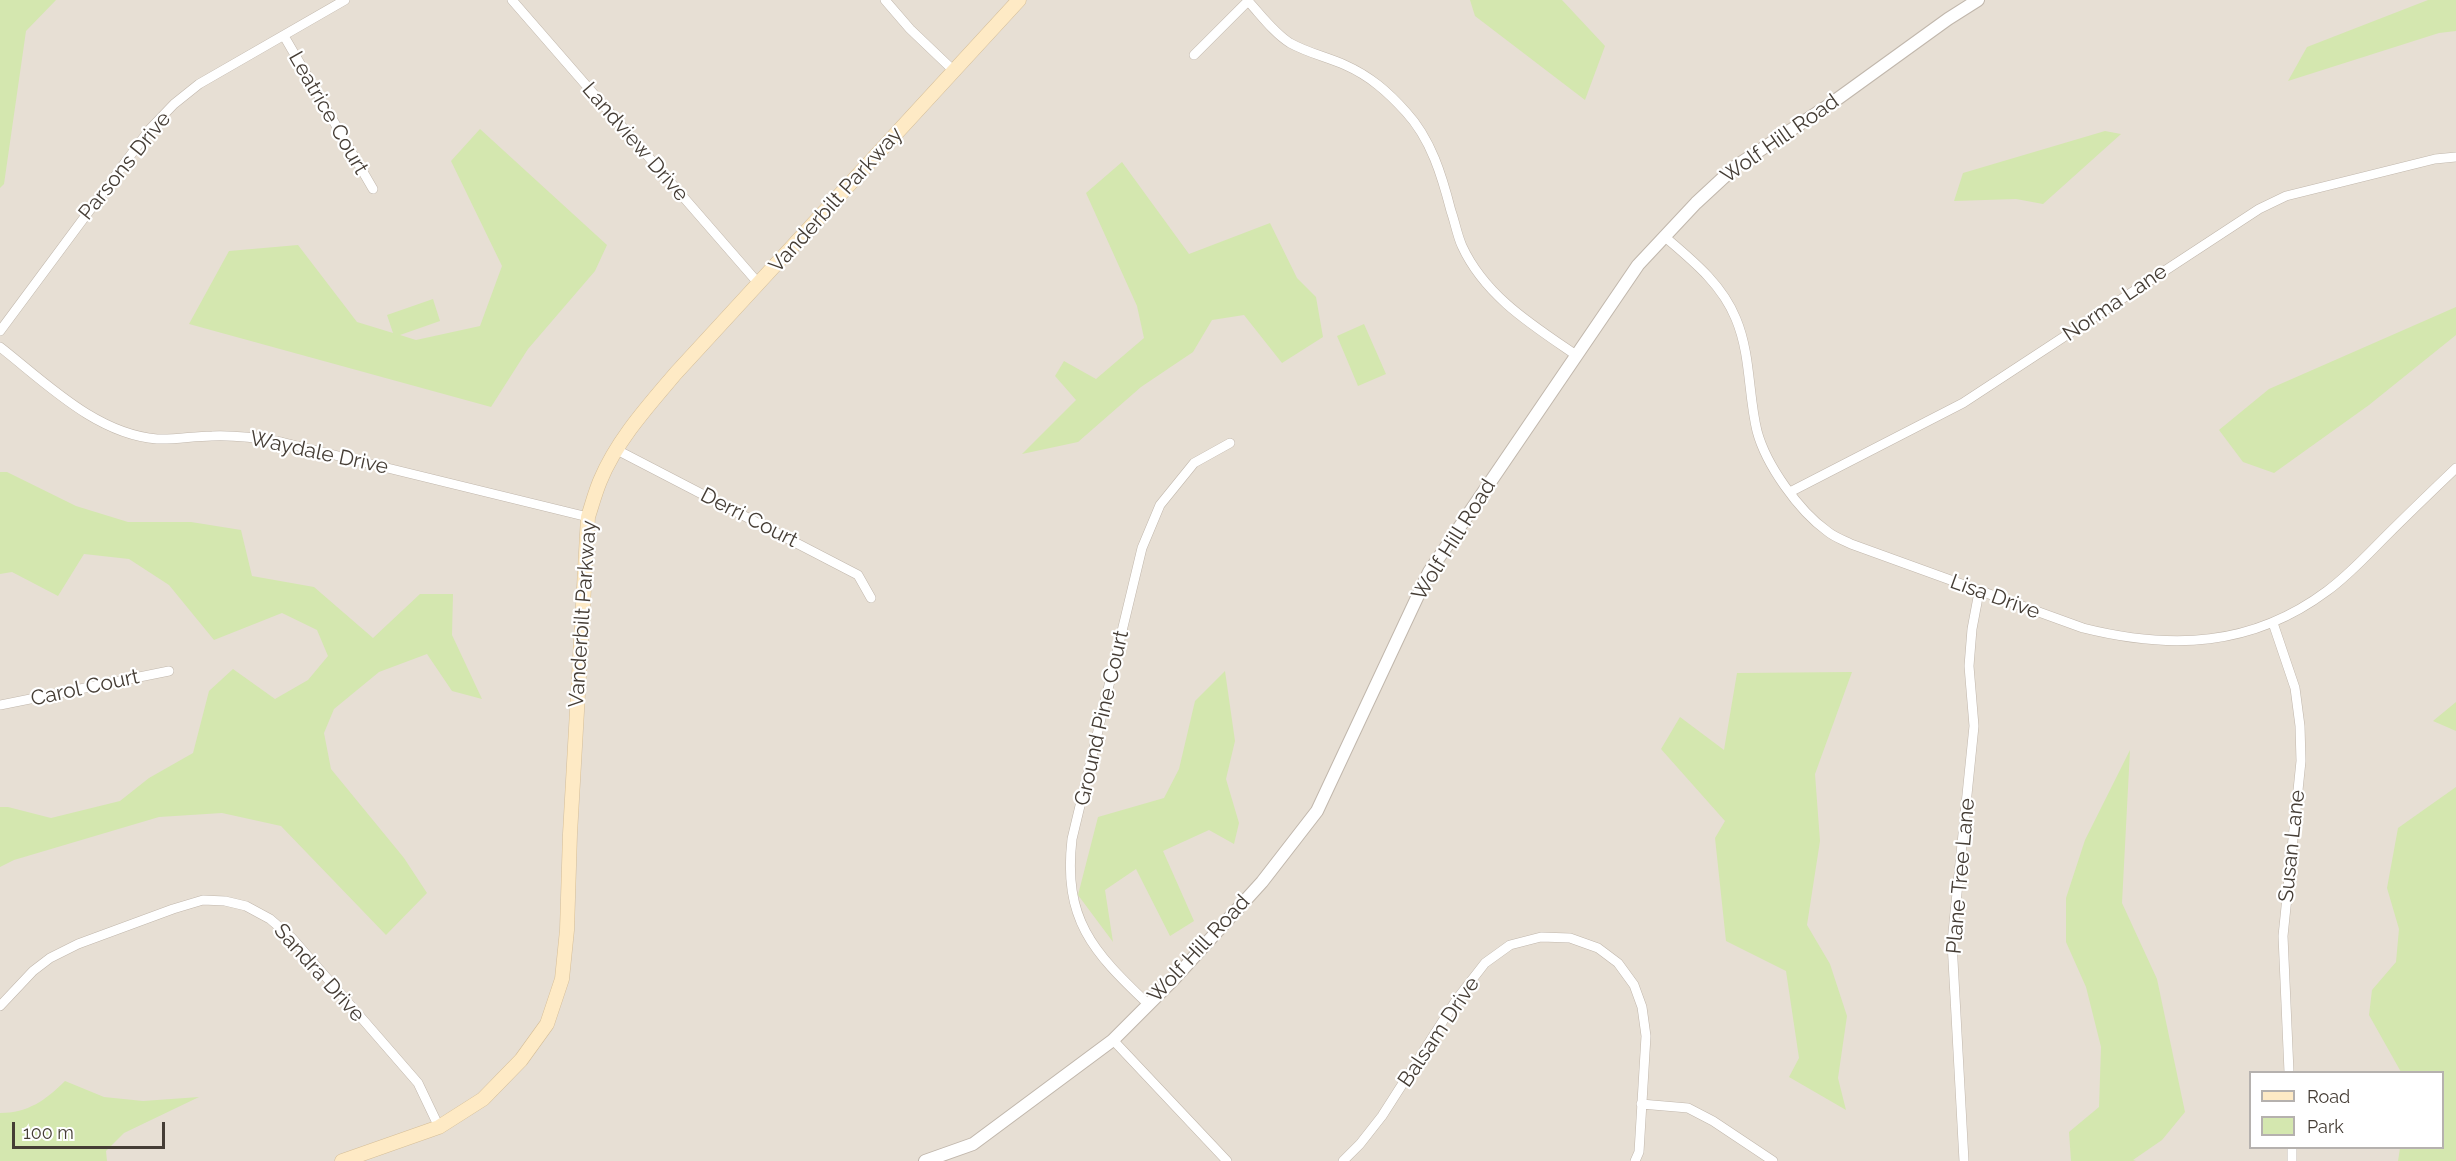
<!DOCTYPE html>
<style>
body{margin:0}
#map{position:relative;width:2456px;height:1161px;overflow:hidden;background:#f3ede6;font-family:Raleway,sans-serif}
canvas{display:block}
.legend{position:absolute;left:2249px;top:1071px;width:195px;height:78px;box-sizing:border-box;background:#fff;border:2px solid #b5b1ae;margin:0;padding:8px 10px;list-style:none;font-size:18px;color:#453d35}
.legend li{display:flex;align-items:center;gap:12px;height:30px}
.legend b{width:30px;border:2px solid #b5b1ae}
.scale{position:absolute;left:12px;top:1122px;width:153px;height:27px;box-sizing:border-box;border:3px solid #453d35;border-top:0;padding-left:8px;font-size:18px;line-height:21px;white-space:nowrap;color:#453d35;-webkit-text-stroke:4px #fff;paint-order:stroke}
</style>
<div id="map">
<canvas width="2456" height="1161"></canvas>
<ul class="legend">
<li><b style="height:8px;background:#feeac5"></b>Road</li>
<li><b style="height:16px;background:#d4e7af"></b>Park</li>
</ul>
<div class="scale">100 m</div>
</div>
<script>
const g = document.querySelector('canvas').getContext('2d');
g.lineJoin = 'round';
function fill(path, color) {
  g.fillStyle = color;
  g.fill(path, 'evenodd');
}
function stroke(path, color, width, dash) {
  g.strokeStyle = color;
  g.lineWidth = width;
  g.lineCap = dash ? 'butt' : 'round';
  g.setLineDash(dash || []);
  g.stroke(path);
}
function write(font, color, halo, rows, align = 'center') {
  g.font = font + ' Raleway,sans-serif';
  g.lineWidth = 4.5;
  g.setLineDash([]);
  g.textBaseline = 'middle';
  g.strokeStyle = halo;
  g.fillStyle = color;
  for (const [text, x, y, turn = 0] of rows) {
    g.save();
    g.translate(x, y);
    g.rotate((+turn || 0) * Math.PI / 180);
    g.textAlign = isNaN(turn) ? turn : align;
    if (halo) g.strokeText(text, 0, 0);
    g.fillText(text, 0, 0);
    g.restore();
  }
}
fill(new Path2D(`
 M0 0H2456V1161H0ZM2250 1072H2442V1148H2250Z`), '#e7dfd4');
fill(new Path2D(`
 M0 0H56L26 31 4 184 0 188Z
 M1470 0H1562L1605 46 1585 100 1475 16Z
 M2428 0H2456V31L2439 33 2288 81 2307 47Z
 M480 129 607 245 595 271 528 349 491 407 189 324 229 251 298 245 357 322 393 333 387 315 433 299 440 321 400 335 416 340 480 326 502 266 451 161Z
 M2105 131 2121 134 2043 204 2016 199 1954 201 1963 173Z
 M1122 162 1189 254 1270 223 1297 278 1316 297 1323 337 1282 363 1244 315 1212 320 1193 352 1141 387 1078 442 1022 454 1076 400 1055 376 1064 361 1096 379 1144 338 1137 306 1086 193Z
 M2456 307V335L2369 405 2274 473 2243 462 2219 430 2269 389Z
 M1364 324 1386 374 1358 386 1337 336Z
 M0 472H7L76 506 128 522H191L241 530 252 576 314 587 373 638 420 594H453L452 635 482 699 452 691 427 654 379 672 334 709 324 733 331 769 404 858 427 893 386 935 281 826 222 813 159 817 14 860 0 867V807H8L51 818 120 801 149 778 193 753 209 691 233 669 275 699 308 680 328 656 317 630 282 613 214 640 169 585 129 559 84 554 58 596 12 572 0 574Z
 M1225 671 1235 741 1226 779 1239 823 1234 844 1209 830 1163 851 1194 921 1170 936 1136 869 1105 890 1113 942 1078 895 1098 817 1164 798 1179 769 1195 701Z
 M1852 672 1815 774 1820 841 1807 925 1830 964 1847 1016 1838 1078 1846 1110 1789 1077 1799 1058 1786 971 1726 941 1715 838 1725 821 1661 749 1680 717 1724 750 1737 673Z
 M2456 702V731L2433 721Z
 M2130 750 2122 903 2157 979 2185 1112 2162 1140 2133 1160 2136 1161H2071L2069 1132 2099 1107 2101 1047 2086 987 2066 942V898L2085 840Z
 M2456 787V1161H2398L2400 1148H2442V1072H2401L2369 1015 2372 990 2396 962 2399 929 2387 888 2398 828Z
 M65 1081 104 1097 143 1101 199 1097 124 1133 106 1151 107 1161H0V1113C28 1113 46 1100 65 1081Z`), '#d4e7af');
const minor = new Path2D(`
 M512 0 759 284
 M885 0 910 29 954 71
 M1248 1C1261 15 1274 33 1290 43 1308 53 1327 57 1345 65 1370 76 1388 92 1406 112 1431 139 1442 176 1451 211 1455 222 1457 235 1462 246 1485 296 1532 325 1576 355
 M284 36 373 189
 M1194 55 1249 0
 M1665 237C1692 260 1722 284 1736 319 1751 355 1748 394 1757 431 1766 465 1799 511 1827 531 1834 537 1843 540 1851 544L2083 628C2171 650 2252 647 2327 591 2349 575 2368 554 2387 535 2410 512 2433 490 2456 468
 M0 331 150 129 174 104 199 84 345 0
 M0 347C46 383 96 434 157 439 175 440 194 436 212 436 235 435 258 438 281 442L588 517
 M617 450 858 575 871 598
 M1790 492 1963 403 2259 209 2286 196 2435 159 2456 157
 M2273 623 2295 688 2300 726 2301 761 2283 936 2289 1072
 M0 705 169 671
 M1148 1004C1092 951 1063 919 1072 839L1142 548 1160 505 1194 463 1230 443
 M0 1006 33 971 50 958 78 944 173 909 203 900 225 901 246 906 270 919 292 938 418 1083 439 1127
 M1113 1040 1227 1161
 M1641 1104 1688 1108 1713 1121 1773 1161
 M2292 1148V1161
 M1343 1161 1360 1144 1382 1116 1457 999 1485 963 1510 945 1541 937 1570 938 1598 948 1618 963 1634 985 1642 1007 1646 1036 1639 1152 1635 1161
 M1964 1161 1952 942 1974 726 1969 666 1972 629 1979 592`);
const tertiary = new Path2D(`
 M925 1161 973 1144 1113 1040 1174 979 1262 882 1317 811 1429 572 1638 265 1696 203 1736 166 1829 105 1948 19 1978 0`);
const secondary = new Path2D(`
 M342 1161 439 1127 483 1099 521 1060 547 1024 562 979 567 930 570 834 588 517C592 505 595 493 600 481 617 440 648 406 676 373L1019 0`);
stroke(minor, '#c1b7ac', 10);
stroke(tertiary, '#c1b7ac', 14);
stroke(secondary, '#d5be98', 15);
stroke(minor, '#fff', 9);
stroke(tertiary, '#fff', 12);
stroke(secondary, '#feeac5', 14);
write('21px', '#453d35', '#fff', [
 ["Leatrice Court",328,113,60],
 ["Wolf Hill Road",1780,139,-35],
 ["Landview Drive",635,142,49],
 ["Parsons Drive",125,166,-51],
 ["Vanderbilt Parkway",836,200,-48],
 ["Norma Lane",2115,303,-34],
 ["Waydale Drive",319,453,12],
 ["Derri Court",749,518,27],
 ["Wolf Hill Road",1454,540,-58],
 ["Lisa Drive",1995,597,20],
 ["Vanderbilt Parkway",583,614,-86],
 ["Carol Court",85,688,-12],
 ["Ground Pine Court",1102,718,-77],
 ["Susan Lane",2292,846,-84],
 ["Plane Tree Lane",1961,876,-85],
 ["Wolf Hill Road",1199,949,-47],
 ["Sandra Drive",319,973,48],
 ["Balsam Drive",1439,1032,-56]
]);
</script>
